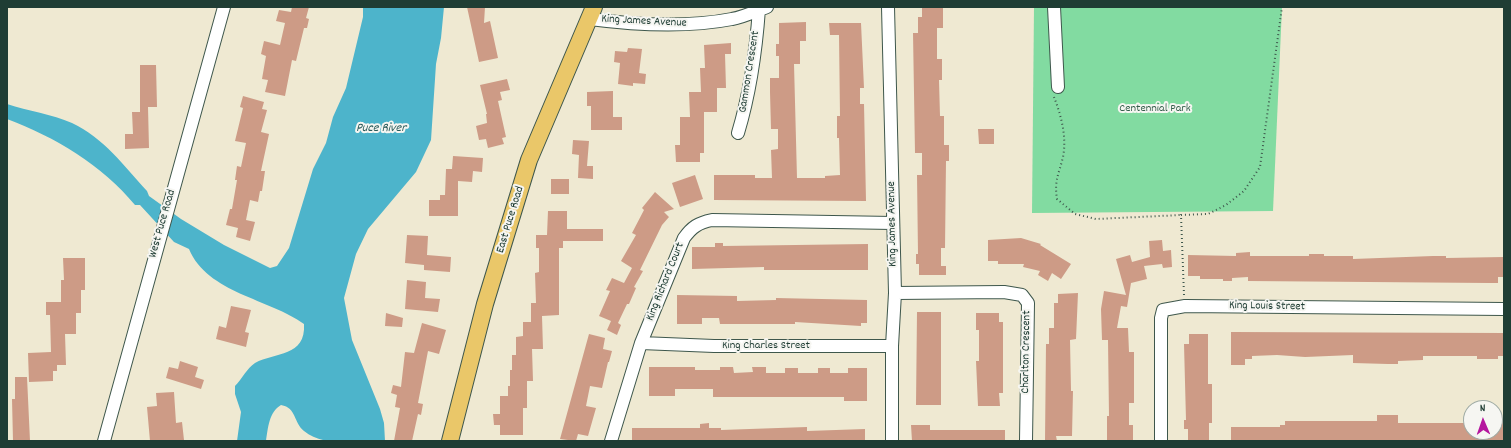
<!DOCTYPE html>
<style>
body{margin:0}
#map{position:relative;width:1511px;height:448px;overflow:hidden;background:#efe9d2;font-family:Dekko,sans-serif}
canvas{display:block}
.frame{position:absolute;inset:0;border:8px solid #1f3d34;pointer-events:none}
.north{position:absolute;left:1463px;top:400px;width:40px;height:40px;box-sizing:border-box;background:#f6f6f2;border:1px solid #a0aca6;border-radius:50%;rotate:358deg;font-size:11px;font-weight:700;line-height:16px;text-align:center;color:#1f3d34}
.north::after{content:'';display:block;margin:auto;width:14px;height:18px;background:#b5179e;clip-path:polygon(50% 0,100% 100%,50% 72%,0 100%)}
</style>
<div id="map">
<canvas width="1511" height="448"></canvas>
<div class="frame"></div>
<div class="north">N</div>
</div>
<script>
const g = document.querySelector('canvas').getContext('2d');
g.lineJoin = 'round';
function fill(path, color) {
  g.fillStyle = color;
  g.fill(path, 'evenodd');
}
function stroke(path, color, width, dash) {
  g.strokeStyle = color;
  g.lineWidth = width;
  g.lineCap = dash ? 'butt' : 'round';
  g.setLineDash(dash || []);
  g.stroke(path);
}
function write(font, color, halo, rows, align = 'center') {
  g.font = font + ' Dekko,sans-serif';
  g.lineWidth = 4;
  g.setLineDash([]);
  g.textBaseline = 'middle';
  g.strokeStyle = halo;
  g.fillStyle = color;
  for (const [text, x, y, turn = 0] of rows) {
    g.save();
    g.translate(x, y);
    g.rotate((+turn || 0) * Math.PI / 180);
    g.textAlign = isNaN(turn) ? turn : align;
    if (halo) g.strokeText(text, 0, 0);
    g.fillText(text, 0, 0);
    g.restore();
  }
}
fill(new Path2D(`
 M1034 7H1282L1273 211 1032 213Z`), '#82dba1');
fill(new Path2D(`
 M363 7H444L441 38 436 64 431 140 416 172 368 229 356 254 344 298 352 340 380 409 384 423 385 441C360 441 325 448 304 431 293 422 297 408 281 405 269 412 268 428 266 441H237L241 412 235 394V386C242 379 247 368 255 363 275 352 306 357 304 324 270 299 207 293 189 249L174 242 140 205H135C102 165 55 137 7 119V104C28 111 52 114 72 123 104 138 124 166 147 191L149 196 181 219 224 245 270 268 277 266 289 248 313 169 326 143 333 117 346 88 363 17Z`), '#4db4cb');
fill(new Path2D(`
 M292 7H309L306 18 309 19 307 28H304L296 61 292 60 285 96 265 92 268 80 262 79 266 56 261 54 264 41 280 45 285 23 276 21 279 10 291 12Z
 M467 7H485L484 23 490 21 498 58 479 62Z
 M922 7H943V28H937V59H942V80H939L940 116H944V145H949V161H946L945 248H941V266H946V275H919V264H916V254H918L917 175H922V153H915L913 33H918V17H922Z
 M806 22V41H800V64H794L797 178H825V176L840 175 839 138H837V116H840L839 35H830L829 23H861L864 88H860V104H864L866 201 714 200V175H755V178H772L771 150 778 149V129H771L770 92V78H779V56H776V44H779V23Z
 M731 43V54H725L726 88H717V112H704V153H700V162H676L675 145H680V117H690L689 92H701L700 68H705L704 45Z
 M628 48 642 49 639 73 646 74 645 84 633 83V86L618 84 620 63 614 62 615 51 627 52Z
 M140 65H156L157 107H148L149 148 125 149V134H133L132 112H140Z
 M507 79 510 90 500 92 502 100 498 101 506 137 502 138 504 144 488 148 486 139 479 140 476 126 487 123 486 114H487L480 85Z
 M613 91V117H622V130H591V106H587V92Z
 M243 96 264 102 262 109 267 110 261 132 269 134 261 171H265L262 191H260L258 202 250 200 246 220 255 222 250 241 236 237 238 228 226 225 230 209H232L237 180H235L237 166 241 167 246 143 235 141 243 108 240 107Z
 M978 129H994V144H979Z
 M573 140 589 141 587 166H593V179L578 178 579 155 572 154Z
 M453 156 483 158 482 172 473 171 472 182 458 181V216H429V200H440V195H445L446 169H452Z
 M695 175 703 199 680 207 672 183Z
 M551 179H569V194H551Z
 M655 192 674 209 664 212 669 217 662 225 640 270 643 271 634 287 636 288 629 304H627L618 323 621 325 617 335 607 330 611 321 599 316 610 291 606 290 612 278 624 283 632 268 621 261 636 235 632 233 644 210 642 208Z
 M548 211H567V229H603V241H563V248H559V315L542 316 543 349H532L533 381H527V408H523V435H500V425H494L493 414H500V396H508V386H510V370H512V355H516V337L523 336V322H531V303H536L535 273 539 272V248H536V235H547Z
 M407 235 428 236 427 255 451 257 450 272 424 270V265L405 263Z
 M1021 238 1041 244 1040 245 1071 264 1061 279 1052 273 1048 281 1038 275 1040 271 1023 267 1024 264H998V261H988V240Z
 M1162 240 1163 251 1171 250 1172 267 1163 268 1162 264 1144 266 1147 279 1131 283 1127 307 1121 306 1117 328H1128L1129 352H1134V403H1129V425H1133V441H1107V416H1109L1108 340H1102L1101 309 1104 291 1126 295 1116 259 1130 255 1132 262 1150 257 1149 241Z
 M715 243H723V246L868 244V270H764V267L692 269V247H715Z
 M1250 252V256H1309V254H1324V256H1353V259L1433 256H1446V258L1504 257V277H1498V283H1489L1248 281V277L1232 278V281H1223V279H1200V276H1188V255L1236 256V253Z
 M63 258H85V290H81V313H76V334H65L66 365H57V371H53V381L29 382 28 353 51 352 50 315H46V302H61V280H64Z
 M407 280 426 282 425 298 440 299 438 312 405 309Z
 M1078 293 1076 339 1070 340 1071 391H1073L1072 436H1056L1057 441H1045L1046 344H1049V328H1054V303H1058V294Z
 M677 295 737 296V301L776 300V298L867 300V323H861V326L795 322V324H720L719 318H702V324H677Z
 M231 306 251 310 245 332 249 333 246 347 216 339 219 326 226 328Z
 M917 312H941V405H916Z
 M386 313 403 318 402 327 385 326Z
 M976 313H999V322H1003V393H999L1000 406H978L976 361H979V330H976Z
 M422 323 446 330 439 354 428 351 418 403 423 404 421 415 418 414 412 441H394L400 408 395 407 397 395 391 393 393 385 401 387 405 352 414 353Z
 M1231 332 1504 333V356H1498V359H1477V356H1423V360L1398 361V364H1388L1353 363V355L1305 357 1277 355 1252 356V359H1245V365H1231Z
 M589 334 605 338 603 349 612 351 609 362H608L602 388 590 386 586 406 596 408 588 436 578 434 576 441 560 439Z
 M1189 334H1208V384H1212V423H1209V441H1188V429H1184V420H1186L1184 344H1189Z
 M180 361 198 367 195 377 204 380 201 389 166 378 169 367 178 369Z
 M649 367H695V370H720V367H733L734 373 753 372 752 367H766V373H785V368H798V373H818V368H830V373H848V368H867V401H844V397H713V389H675V396H649Z
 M15 377H27L30 441H13L12 399H15Z
 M174 392 176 423 182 422 184 440 150 441 147 407 157 406 156 393Z
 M1377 415H1398V423H1471V432H1495V420H1504V441H1231V427H1280V425H1285V421H1377Z
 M709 423V428H721V430L807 427V431L865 429V441H632V428H700V424Z
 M911 425H930V430H1005V441H912Z`), '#cd9b86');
const minor = new Path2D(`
 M888 7 895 293 892 346V441
 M1054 7 1058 87
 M590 19C636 25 686 28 732 19 744 17 756 11 767 7
 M738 133C750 93 756 51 759 9
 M895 293 1004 292 1022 295 1028 303 1026 441
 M641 343 714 346H892
 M104 441 224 7
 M611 441 641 343 684 238C692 227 698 223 712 220L893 223
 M1161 441V318L1163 310 1185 306 1504 309`);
const major = new Path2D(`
 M450 441 485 304 529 160 594 7`);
stroke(minor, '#3e574c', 14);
stroke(major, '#3e574c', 18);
stroke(new Path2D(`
 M1054 97C1061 115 1067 137 1063 157 1059 174 1054 180 1057 199L1075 214 1096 219 1181 215
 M1184 295 1181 215 1208 214 1226 205 1244 191 1260 167 1282 7`), '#3e574c', 2, [1, 3]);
stroke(minor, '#fff', 12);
stroke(major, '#eac769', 16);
write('12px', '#1f3d34', '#f6f6f2', [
 ["King James Avenue",644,22,3],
 ["Gammon Crescent",750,72,-81],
 ["East Puce Road",511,220,-73],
 ["West Puce Road",163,224,-74],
 ["King James Avenue",893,224,-91],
 ["King Richard Court",666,282,-68],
 ["King Louis Street",1267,307,1],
 ["King Charles Street",766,346],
 ["Charlton Crescent",1027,352,-89]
]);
write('12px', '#335d4a', '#f6f6f2', [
 ["Centennial Park",1155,109]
]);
write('italic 13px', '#2a5b5a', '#f6f6f2', [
 ["Puce River",381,129]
]);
</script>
